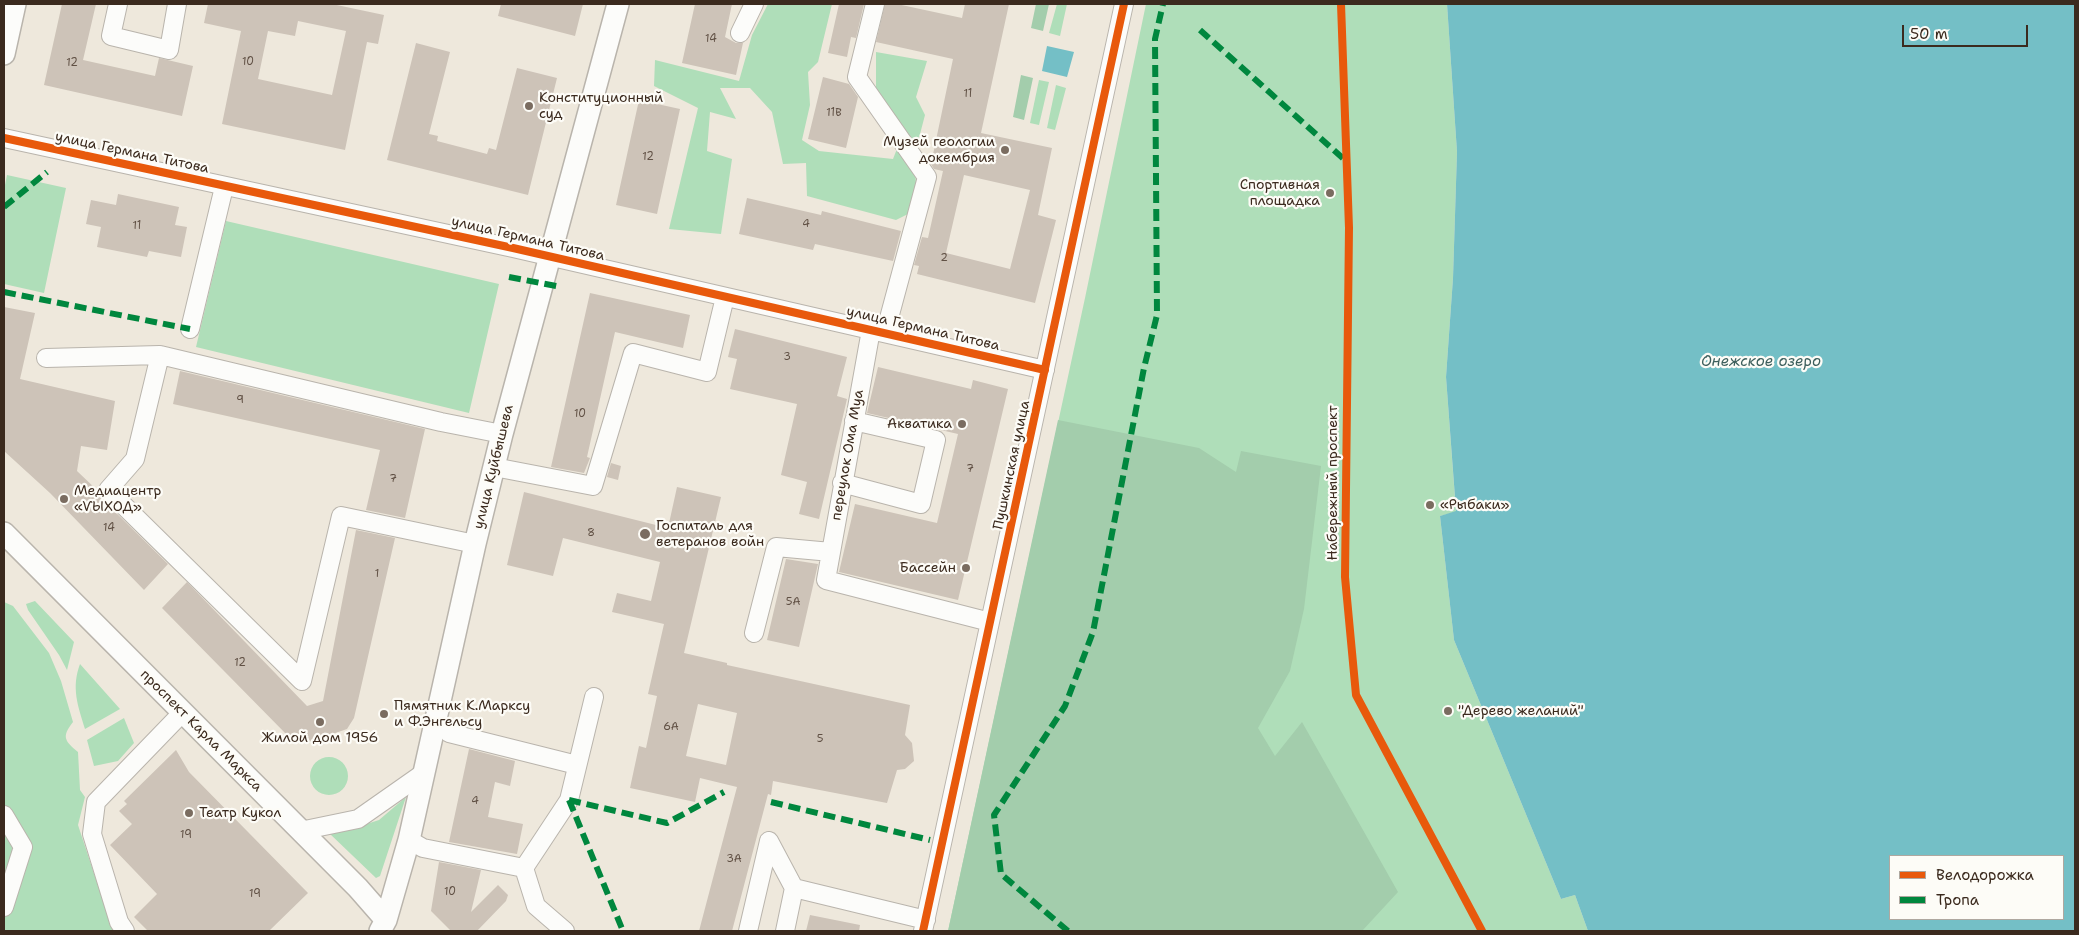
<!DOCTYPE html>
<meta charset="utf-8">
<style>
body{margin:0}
#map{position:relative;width:2079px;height:935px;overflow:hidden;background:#eee8dc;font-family:"Shantell Sans",sans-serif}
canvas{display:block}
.frame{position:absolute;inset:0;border:5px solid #3b2a1e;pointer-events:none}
.legend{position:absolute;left:1889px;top:855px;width:175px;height:65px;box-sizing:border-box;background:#fdfcf7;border:1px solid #afa8a0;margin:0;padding:6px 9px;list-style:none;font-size:15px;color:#3b2a1e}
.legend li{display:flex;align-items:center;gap:10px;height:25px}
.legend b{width:25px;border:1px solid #afa8a0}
.scale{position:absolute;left:1902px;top:25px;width:126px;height:22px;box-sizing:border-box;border:2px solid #3b2a1e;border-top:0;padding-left:6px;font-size:15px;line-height:18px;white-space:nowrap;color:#3b2a1e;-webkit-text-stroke:4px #fdfcf7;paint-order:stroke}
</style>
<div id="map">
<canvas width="2079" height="935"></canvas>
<div class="frame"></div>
<ul class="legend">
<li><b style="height:6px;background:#e8590c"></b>Велодорожка</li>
<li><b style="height:6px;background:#00873e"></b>Тропа</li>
</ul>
<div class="scale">50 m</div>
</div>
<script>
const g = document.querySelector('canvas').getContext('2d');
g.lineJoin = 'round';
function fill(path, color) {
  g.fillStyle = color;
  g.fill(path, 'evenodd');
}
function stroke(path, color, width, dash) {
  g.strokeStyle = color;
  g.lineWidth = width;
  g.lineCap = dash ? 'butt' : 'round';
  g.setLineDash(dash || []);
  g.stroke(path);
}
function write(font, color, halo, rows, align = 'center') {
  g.font = font + ' "Shantell Sans",sans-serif';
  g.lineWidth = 4.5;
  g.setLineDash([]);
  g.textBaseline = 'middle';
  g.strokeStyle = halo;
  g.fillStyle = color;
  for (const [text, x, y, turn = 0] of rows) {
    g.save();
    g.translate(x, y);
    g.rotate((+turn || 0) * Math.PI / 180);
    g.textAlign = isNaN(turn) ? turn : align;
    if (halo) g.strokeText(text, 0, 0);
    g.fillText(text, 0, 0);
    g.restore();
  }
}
fill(new Path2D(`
 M768 4H832L818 62 808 72 810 105 802 140 819 151 893 159 902 136 876 100V52L927 61 916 97 925 115 914 157 918 209 896 220 807 196 806 163 783 164 772 112 750 88H720L736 119 710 112 707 151 732 159 721 234 669 229 698 108 654 86 655 60 739 81 752 35Z
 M1057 4H1067L1060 36 1049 33Z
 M1146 4H1447L1457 152 1453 278 1446 377 1456 512 1440 516 1454 640 1561 899 1575 895 1588 931H948L1085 298Z
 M1039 80 1049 82 1039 125 1030 123Z
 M1056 85 1066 88 1055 130 1047 128Z
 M7 175 66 188 44 293 4 284V190Z
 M226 221 499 284 469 413 196 347Z
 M35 601 74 642 67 670 59 655 28 610 26 604Z
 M4 602 13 606 49 653 61 681 73 722C61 737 65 741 78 752L80 790 85 797 78 825 113 931H4Z
 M80 664 120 709 85 729C78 706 71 688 80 664Z
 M124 718 134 743 118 761 94 766 87 740Z
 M310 776a19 19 0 1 1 38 0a19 19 0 1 1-38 0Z
 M406 797 380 876 376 878 329 833 351 829 379 820Z`), '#afdeb9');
fill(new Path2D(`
 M1036 4H1049L1043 31 1031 28Z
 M1021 75 1033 78 1024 120 1013 117Z
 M1058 420 1199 448 1236 472 1241 451 1321 466 1304 609 1290 671 1258 728 1275 756 1302 722 1398 892 1362 931H948Z`), '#a3cdac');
fill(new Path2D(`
 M1447 4H2075V931H1588L1575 895 1561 899 1454 640 1440 516 1456 511 1446 377 1453 278 1457 152ZM1890 856H2063V919H1890Z
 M1047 46 1074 52 1067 77 1042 71Z`), '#74bfc6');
fill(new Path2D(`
 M62 4H96L83 60 155 76 159 58 193 66 182 116 44 85Z
 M208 4H332L384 15 378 44 367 42 345 150 222 124 241 31 204 23ZM298 21 346 31 332 95 258 79 268 31 295 36Z
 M501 4H583L575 36 498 16Z
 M695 4H732L725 37 736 43H743L736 75 682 63Z
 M839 4H864L856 38 851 37 847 57 828 53Z
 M885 4H897L962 18 965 4H1009L981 133 1052 148 1038 215 1056 220 1035 303 917 274 919 266 914 265 922 237 928 238 943 171 934 169 931 164 953 59 876 42ZM964 175 1030 190 1010 269 946 253Z
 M416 43 450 52 429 134 438 136 437 141 487 154 489 148 496 150 517 68 557 78 528 195 387 160Z
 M823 77 849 84 858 97 846 148 808 139Z
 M639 100 680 109 657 214 616 205Z
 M118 194 179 207 175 225 187 227 181 257 149 251 147 257 97 247 101 227 86 224 91 200 116 205Z
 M747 198 821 215 822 211 901 231 893 261 815 244 813 250 739 234Z
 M590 293 690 315 683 348 615 332 587 457 590 458 584 473 551 467Z
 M4 307 35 313 20 379 115 401 107 450 81 446 77 471 98 491 101 498 168 564 144 590 50 493 4 451Z
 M735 329 847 357 837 396 847 399 819 519 799 514 807 482 781 475 797 404 730 389 737 359 728 357Z
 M878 367 971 389 973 380 1008 389 958 600 839 572 855 504 937 523 958 434 867 413Z
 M180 371 425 429 405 518 366 510 380 450 173 404Z
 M611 463 621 466 618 480 607 477Z
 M677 487 721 497 684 653 727 663V665L910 705 905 735 912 743 914 761 905 769 897 770 887 803 773 781 771 795 768 794 732 931H699L737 787 700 778 695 802 630 788 639 746 646 748 657 696 648 694 664 624 612 612 617 593 651 601 660 562 563 538 553 576 507 565 524 492 668 528ZM698 704 737 713 726 765 686 756Z
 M356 530 395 538 354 718 347 729 309 742 288 736 162 608 187 582 307 706 323 701Z
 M786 559 818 564 799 647 767 640Z
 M469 749 515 761 510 786 495 782 488 817 523 824 517 854 449 842Z
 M176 750 189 772 308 893 269 931H148L134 917 157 894 110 845 132 824 119 811 127 804 124 801Z
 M439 862 481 870 471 912 498 885 508 895 506 901 477 931H451L431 911Z
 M810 915 860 925 859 931H806Z`), '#cdc3b8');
const minor = new Path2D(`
 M118 4 111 36 169 50 177 4
 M875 4 857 77 927 177 885 333
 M740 33 754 4
 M4 138 513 248 1045 370
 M190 329 224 187
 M871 330 826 580 990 622
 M160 355 135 459 108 490 302 681
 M46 358 160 355 441 422 502 434
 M494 467 593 486 633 353 707 372 725 297
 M842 483 921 504 936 440 854 421
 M754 633 776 547 831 552
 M302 681 341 516 475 544
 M449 733 577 765
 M4 815 23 847 4 907
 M300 831 358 819 425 772
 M409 840 423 848 524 868
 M769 841 794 888 926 920
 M125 931 119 922 92 834 96 802 182 713
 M565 931 536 906 524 868 569 800 594 697
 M748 931 769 841
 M785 931 794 888
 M923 931 1124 4`);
const major = new Path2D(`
 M4 54 15 4
 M4 533 358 888 386 920
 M380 931 386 920 409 840 475 544 502 434 618 4`);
stroke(minor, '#b9b4ac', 20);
stroke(major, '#b9b4ac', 24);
stroke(minor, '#fcfcfa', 18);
stroke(major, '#fcfcfa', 21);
stroke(new Path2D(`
 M1200 30 1346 161
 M4 207 47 172
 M509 277 561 287
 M4 292 190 329
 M569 800 667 823 724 792
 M569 800 623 931
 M771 802 930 840
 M1068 931 1001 874 994 815 1065 706 1093 632 1144 368 1157 315 1155 39 1163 4`), '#00873e', 6, [12, 6]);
stroke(new Path2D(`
 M1341 4 1349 228 1345 577 1356 695 1482 931
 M4 138 513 248 1045 370
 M923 931 1124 4`), '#e8590c', 8);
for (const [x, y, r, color] of [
 [529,106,5,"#7a6c60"],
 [1005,150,5,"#7a6c60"],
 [1330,193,5,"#7a6c60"],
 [962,424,5,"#7a6c60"],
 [64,499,5,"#7a6c60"],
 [1430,505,5,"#7a6c60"],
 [645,534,6,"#7a6c60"],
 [966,568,5,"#7a6c60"],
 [1448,711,5,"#7a6c60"],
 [384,714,5,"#7a6c60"],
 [320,722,5,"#7a6c60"],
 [189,813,5,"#7a6c60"]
]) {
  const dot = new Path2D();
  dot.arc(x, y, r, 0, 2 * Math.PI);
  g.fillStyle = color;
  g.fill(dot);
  stroke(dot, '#fdfcf7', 2);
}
write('11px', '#605044', null, [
 ["14",711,39],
 ["10",248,62],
 ["12",72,63],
 ["11",968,94],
 ["11В",834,113],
 ["12",648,157],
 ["4",806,224],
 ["11",137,226],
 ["2",944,258],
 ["3",787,357],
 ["9",240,400],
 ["10",580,414],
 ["7",970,469],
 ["7",393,479],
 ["14",109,528],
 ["8",591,533],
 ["1",377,574],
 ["5А",793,602],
 ["12",240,663],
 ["6А",671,727],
 ["5",820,739],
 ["4",475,801],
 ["19",186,835],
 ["3А",734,859],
 ["10",450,892],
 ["19",255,894]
]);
write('14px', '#3b2a1e', '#fdfcf7', [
 ["Конституционный",539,98],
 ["суд",539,114],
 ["Музей геологии",995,142,"right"],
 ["докембрия",995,158,"right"],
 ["Спортивная",1320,185,"right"],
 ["площадка",1320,201,"right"],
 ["Акватика",952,424,"right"],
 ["Медиацентр",74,491],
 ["«ѴЫХОД»",74,507],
 ["«Рыбаки»",1440,505],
 ["Госпиталь для",656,526],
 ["ветеранов войн",656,542],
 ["Бассейн",956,568,"right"],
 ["Пямятник К.Марксу",394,706],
 ["и Ф.Энгельсу",394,722],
 ["\"Дерево желаний\"",1458,711],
 ["Жилой дом 1956",320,738,"center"],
 ["Театр Кукол",199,813]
], 'left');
write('14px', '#3b2a1e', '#fdfcf7', [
 ["улица Германа Титова",132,153,12],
 ["улица Германа Титова",528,239,13],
 ["улица Германа Титова",923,329,13],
 ["переулок Ома Муа",848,455,-80],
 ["Пушкинская улица",1012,465,-78],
 ["улица Куйбышева",494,467,-76],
 ["Набережный проспект",1333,483,-90],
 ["проспект Карла Маркса",201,731,45]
]);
write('italic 15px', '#3d5f5d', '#fdfcf7', [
 ["Онежское озеро",1761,362]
]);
</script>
